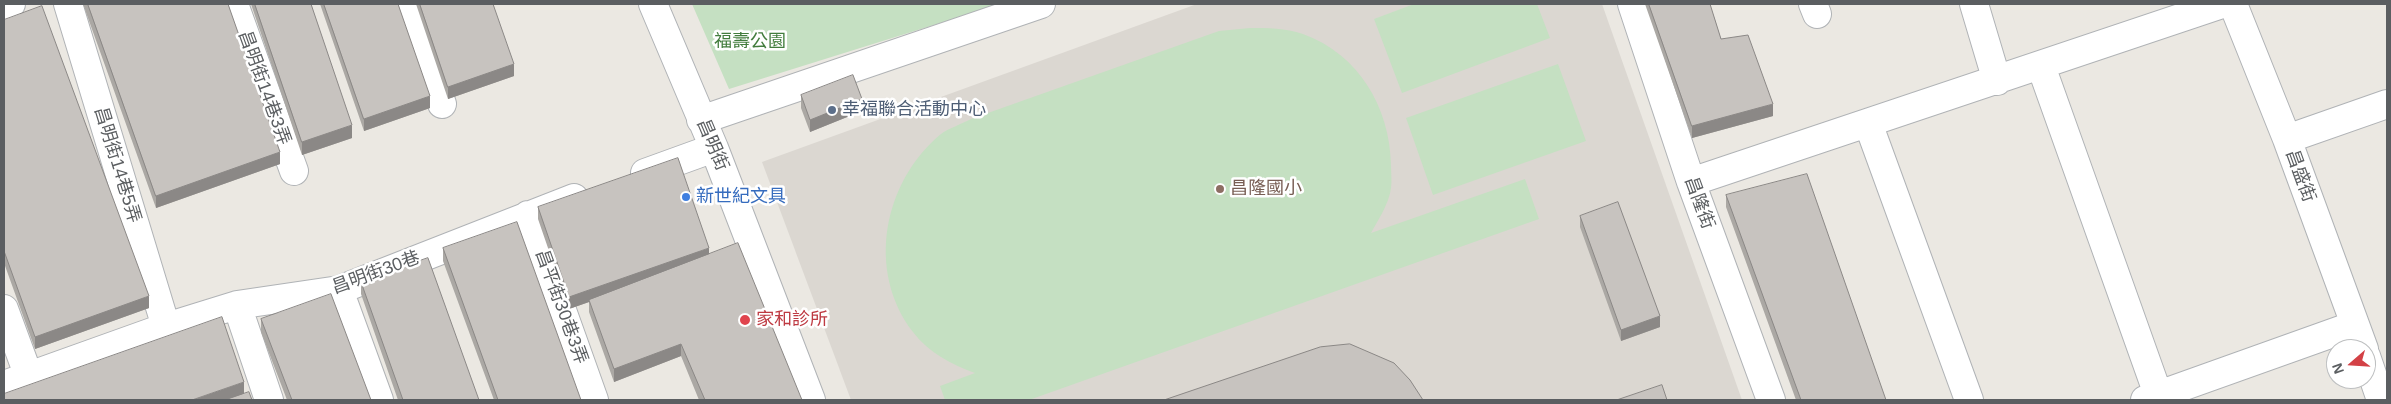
<!DOCTYPE html>
<meta charset="utf-8">
<style>
body{margin:0}
#map{position:relative;width:2391px;height:404px;overflow:hidden;background:#ebe8e2;font-family:Helvetica,sans-serif}
canvas{display:block}
.frame{position:absolute;inset:0;border:5px solid #5b5e61;pointer-events:none}
.north{position:absolute;left:2326px;top:339px;width:50px;height:50px;box-sizing:border-box;background:#fff;border:1px solid #bdbfc0;border-radius:50%;rotate:251deg;font-size:14px;font-weight:700;line-height:20px;text-align:center;color:#5b5e61}
.north::after{content:'';display:block;margin:auto;width:18px;height:22px;background:#d34146;clip-path:polygon(50% 0,100% 100%,50% 72%,0 100%)}
</style>
<div id="map">
<canvas width="2391" height="404"></canvas>
<div class="frame"></div>
<div class="north">N</div>
</div>
<script>
const g = document.querySelector('canvas').getContext('2d');
g.lineJoin = 'round';
function fill(path, color) {
  g.fillStyle = color;
  g.fill(path, 'evenodd');
}
function stroke(path, color, width, dash) {
  g.strokeStyle = color;
  g.lineWidth = width;
  g.lineCap = dash ? 'butt' : 'round';
  g.setLineDash(dash || []);
  g.stroke(path);
}
function write(font, color, halo, rows, align = 'center') {
  g.font = font + ' Helvetica,"Noto Sans TC",sans-serif';
  g.lineWidth = 5;
  g.setLineDash([]);
  g.textBaseline = 'middle';
  g.strokeStyle = halo;
  g.fillStyle = color;
  for (const [text, x, y, turn = 0] of rows) {
    g.save();
    g.translate(x, y);
    g.rotate((+turn || 0) * Math.PI / 180);
    g.textAlign = isNaN(turn) ? turn : align;
    if (halo) g.strokeText(text, 0, 0);
    g.fillText(text, 0, 0);
    g.restore();
  }
}
fill(new Path2D(`
 M1197 4H1602L1742 400H851L762 162Z`), '#dbd7d1');
fill(new Path2D(`
 M692 4H1001L729 89Z
 M1414 4H1537L1550 38 1402 93 1374 19Z
 M1250 28C1268 28 1285 28 1303 34 1359 54 1390 108 1391 165 1391 173 1392 181 1391 188 1389 204 1378 220 1371 233L1525 179 1539 219 1029 400H945L940 386 975 373C952 365 928 352 913 332 866 271 883 182 941 134 949 128 962 124 971 119L1219 31Z
 M1558 64 1586 141 1433 195 1406 118Z`), '#c5e0c2');
const minor = new Path2D(`
 M68 4 166 327
 M234 4 294 171
 M407 4 442 104
 M653 4 714 148 811 400
 M1632 4 1691 182 1771 400
 M1813 4 1817 14
 M1974 4 1997 81
 M2233 4 2287 139 2364 349
 M4 6 11 4
 M2041 66 2160 400
 M701 120 1041 4
 M1868 123 1969 400
 M2287 139 2387 104
 M645 173 714 148
 M1691 182 2222 4
 M528 215 594 400
 M339 290 379 400
 M237 305 269 400
 M4 309 29 377
 M2366 356 2381 400
 M4 385 166 327 237 305 339 290 574 198
 M2145 400 2355 325`);
stroke(minor, '#b0b3b6', 30);
stroke(minor, '#fff', 28);
fill(new Path2D(`
 M83 4H228L280 164 156 208Z
 M251 4H311L352 138 302 155Z
 M320 4H398L430 108 364 131Z
 M416 4H493L514 76 448 99Z
 M1645 4H1710L1721 39 1773 116 1692 138Z
 M4 20 149 308 35 349 4 263Z
 M801 95 862 111 810 132 801 108Z
 M1726 195 1886 400H1796L1726 207Z
 M538 207 709 254 802 400H699L681 356 614 382 589 312V302L569 309 538 219Z
 M1580 216 1660 327 1621 341 1580 227Z
 M443 248 581 400H494L443 261Z
 M361 282 479 400H398L361 294Z
 M261 319 371 400H287L261 332Z`), '#aba8a4');
fill(new Path2D(`
 M514 64V76L448 99V87Z
 M430 96V108L364 131V119Z
 M862 99V111L810 132V120Z
 M1773 104V116L1692 138V126Z
 M352 125V138L302 155V142Z
 M280 152V164L156 208V196Z
 M709 248V260L589 300V302L569 309V297Z
 M149 296V308L35 349V337Z
 M1660 316V327L1621 341V330Z
 M681 344V356L614 382V369Z
 M244 382V394L227 400H192Z`), '#8b8886');
const building = new Path2D(`
 M88 4H228L280 152 156 196Z
 M255 4H311L352 125 302 142Z
 M324 4H398L430 96 364 119Z
 M420 4H493L514 64 448 87Z
 M1649 4H1710L1721 39 1748 35 1773 104 1692 126Z
 M42 6 149 296 35 337 4 251V20Z
 M853 75 862 99 810 120 801 95Z
 M678 158 709 248 569 297 538 207Z
 M1807 174 1886 400H1801L1726 195Z
 M1618 202 1660 316 1621 330 1580 216Z
 M517 222 581 400H498L443 248Z
 M738 243 802 400H705L681 344 614 369 589 300Z
 M428 258 479 400H403L361 282Z
 M331 294 371 400H292L261 319Z
 M222 317 244 382 192 400H4V394Z
 M1350 344 1394 363 1410 380 1423 400H1164L1320 347Z
 M1662 385 1667 400H1617Z
 M249 392 252 400H225Z`);
fill(building, '#c7c3bf');
stroke(building, '#8b8886', 1);
for (const [x, y, r, color] of [
 [832,110,5,"#5c6f8a"],
 [1220,189,5,"#8d6e63"],
 [686,197,5,"#3f7fe0"],
 [745,320,6,"#e0444e"]
]) {
  const dot = new Path2D();
  dot.arc(x, y, r, 0, 2 * Math.PI);
  g.fillStyle = color;
  g.fill(dot);
  stroke(dot, '#fff', 2);
}
write('18px', '#437d3e', '#fff', [
 ["福壽公園",750,42]
]);
write('18px', '#5b5e61', '#fff', [
 ["昌明街14巷3弄",264,88,70],
 ["昌明街",712,145,67],
 ["昌明街14巷5弄",117,165,73],
 ["昌盛街",2300,176,70],
 ["昌隆街",1699,203,70],
 ["昌明街30巷",376,273,-20],
 ["昌平街30巷3弄",561,307,70]
]);
write('18px', '#4e5e75', '#fff', [
 ["幸福聯合活動中心",842,110]
], 'left');
write('18px', '#785e54', '#fff', [
 ["昌隆國小",1230,189]
], 'left');
write('18px', '#366cbe', '#fff', [
 ["新世紀文具",696,197]
], 'left');
write('18px', '#be3a42', '#fff', [
 ["家和診所",756,320]
], 'left');
</script>
